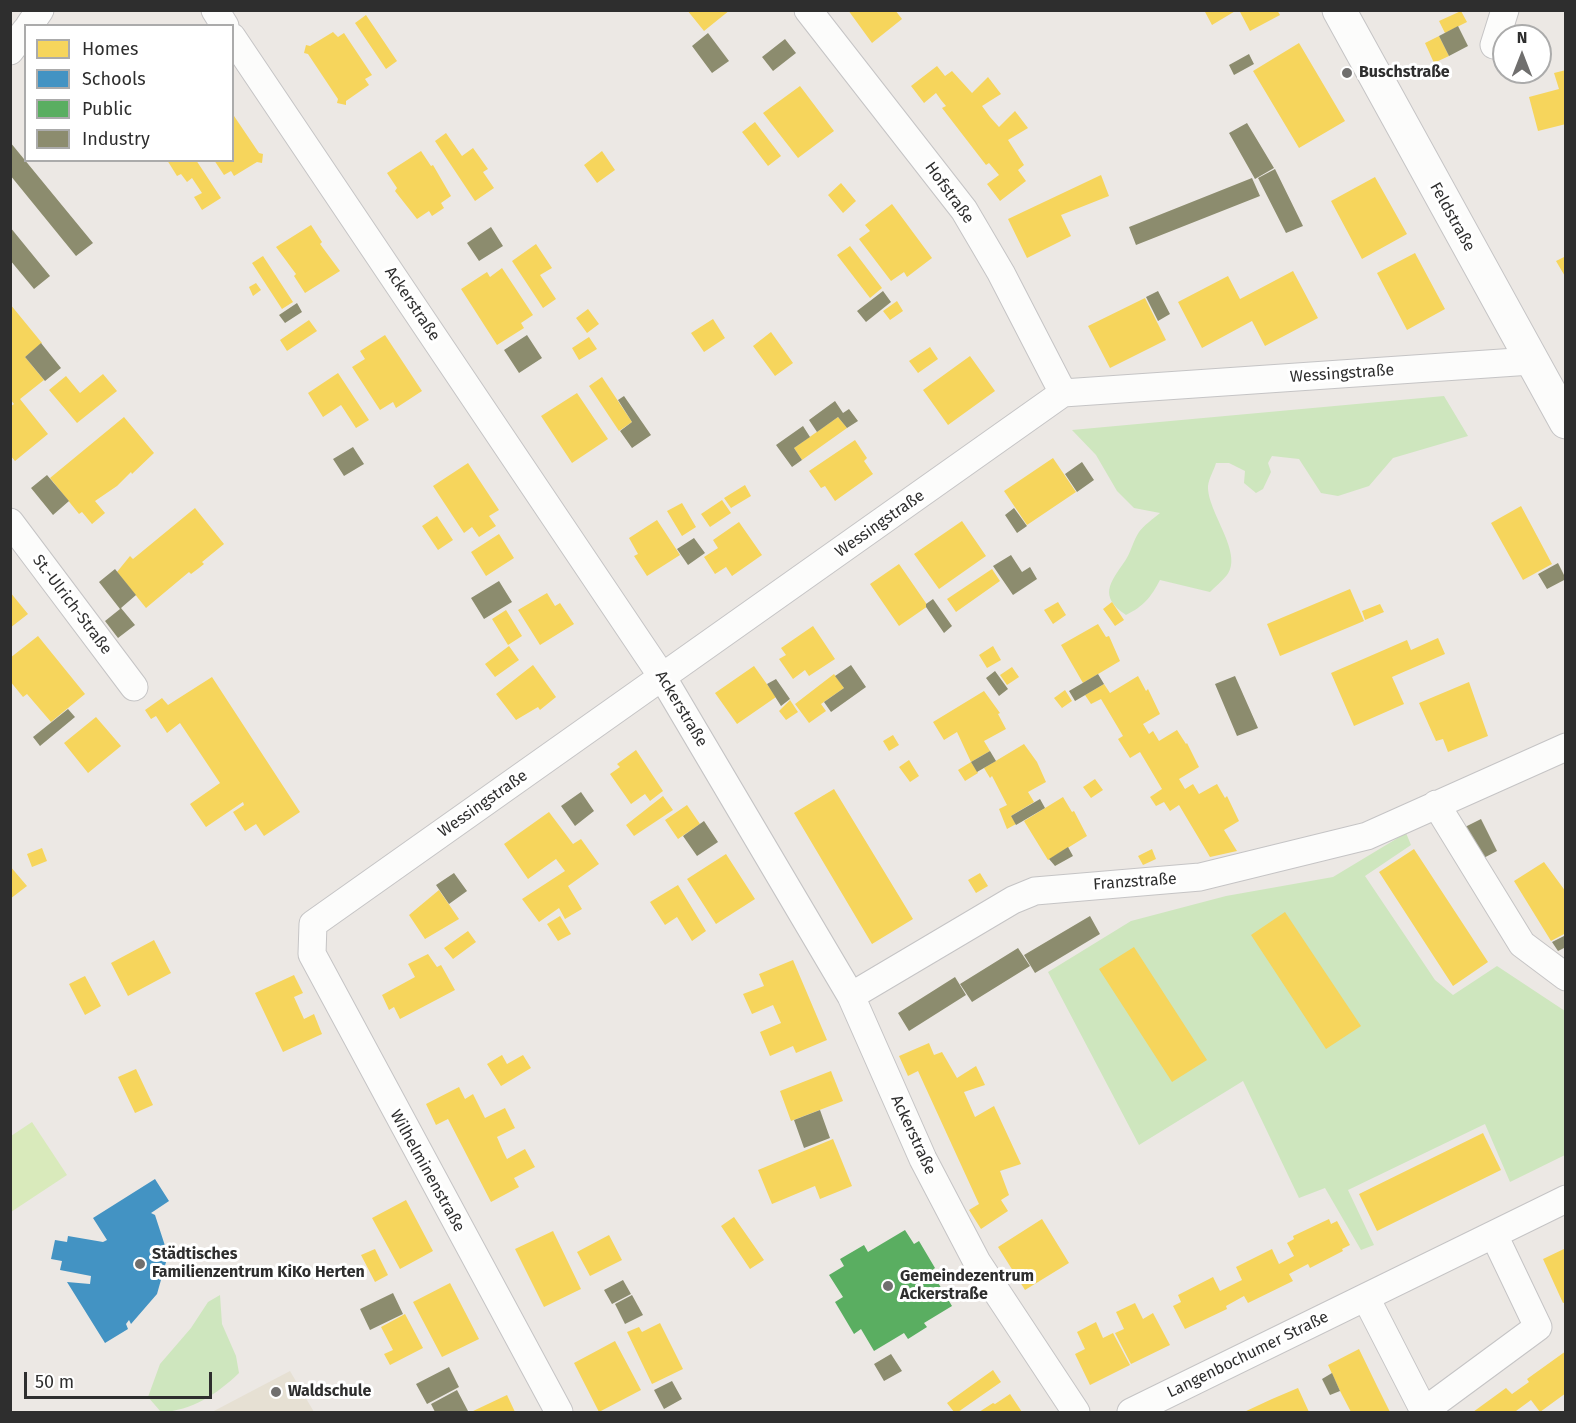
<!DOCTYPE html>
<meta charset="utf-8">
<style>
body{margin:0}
#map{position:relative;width:1576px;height:1423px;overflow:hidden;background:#ece8e4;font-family:"Fira Sans",sans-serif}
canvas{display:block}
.frame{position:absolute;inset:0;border:12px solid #2e2e2e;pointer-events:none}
.legend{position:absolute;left:24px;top:24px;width:210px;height:138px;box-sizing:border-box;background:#fff;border:2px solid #ababab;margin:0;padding:8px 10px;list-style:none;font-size:18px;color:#2e2e2e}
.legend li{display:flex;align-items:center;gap:12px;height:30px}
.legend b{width:30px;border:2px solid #ababab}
.north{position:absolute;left:1492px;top:24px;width:60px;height:60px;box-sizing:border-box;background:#fff;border:2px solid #ababab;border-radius:50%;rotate:0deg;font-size:16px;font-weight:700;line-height:24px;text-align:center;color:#2e2e2e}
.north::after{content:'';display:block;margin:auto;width:21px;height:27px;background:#706f6e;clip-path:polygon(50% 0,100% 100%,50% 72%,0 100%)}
.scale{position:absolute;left:24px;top:1372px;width:188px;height:27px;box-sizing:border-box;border:3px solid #2e2e2e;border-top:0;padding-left:8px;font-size:18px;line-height:21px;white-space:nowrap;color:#2e2e2e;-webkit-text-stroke:4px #fff;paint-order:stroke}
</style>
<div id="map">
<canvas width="1576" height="1423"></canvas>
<div class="frame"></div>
<ul class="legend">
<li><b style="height:16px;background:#f6d55c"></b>Homes</li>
<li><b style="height:16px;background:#4393c3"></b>Schools</li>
<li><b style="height:16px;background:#5aae61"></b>Public</li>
<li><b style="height:16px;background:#8c8c6e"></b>Industry</li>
</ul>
<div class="north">N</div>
<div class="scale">50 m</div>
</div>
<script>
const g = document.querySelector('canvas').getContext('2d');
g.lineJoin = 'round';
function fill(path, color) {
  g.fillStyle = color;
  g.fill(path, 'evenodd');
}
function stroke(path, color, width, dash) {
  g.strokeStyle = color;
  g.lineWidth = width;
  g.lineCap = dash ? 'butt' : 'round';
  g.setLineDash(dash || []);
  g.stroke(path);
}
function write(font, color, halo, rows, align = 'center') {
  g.font = font + ' "Fira Sans",sans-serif';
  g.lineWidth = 6;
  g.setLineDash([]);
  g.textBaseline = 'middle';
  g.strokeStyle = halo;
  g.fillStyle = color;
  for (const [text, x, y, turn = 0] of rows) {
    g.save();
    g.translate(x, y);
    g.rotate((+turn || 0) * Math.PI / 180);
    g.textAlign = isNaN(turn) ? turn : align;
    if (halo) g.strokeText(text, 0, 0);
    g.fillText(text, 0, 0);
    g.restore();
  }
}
fill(new Path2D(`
 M290 1371 314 1412H212Z`), '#e6e0d3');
fill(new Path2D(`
 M1444 396 1468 436 1393 458 1369 486 1338 496 1321 493 1299 459 1272 456 1268 463 1271 472 1263 489 1256 493 1244 483 1245 471 1229 463H1216C1214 470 1209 478 1208 486 1207 512 1244 553 1227 575 1222 581 1215 587 1210 592L1160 580C1151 597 1144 606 1126 615 1098 596 1110 583 1125 561 1131 552 1133 541 1139 532 1144 525 1153 519 1160 513L1134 508 1117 491 1096 455 1072 430Z
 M1406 833 1411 845 1365 876 1435 980 1453 995 1497 966 1565 1011V1155L1510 1182 1485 1124 1348 1190 1374 1245 1361 1250 1325 1188 1299 1198 1243 1081 1139 1145 1048 972 1131 921 1226 896 1333 877Z
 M220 1295 222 1324 236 1356 239 1373C217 1394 192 1411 161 1412L148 1397 160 1364 191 1328 208 1302Z`), '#cee6be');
fill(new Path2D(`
 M32 1122 67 1175 11 1212V1136Z`), '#d9eabb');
fill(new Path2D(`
 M687 10H730L704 31Z
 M848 10H895L902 19 872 43Z
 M1204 10H1237L1212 25Z
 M1239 10H1277L1280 15 1250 31Z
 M1461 11 1467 22 1445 33 1439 21Z
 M366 15 397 61 386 69 355 23Z
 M333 32 338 37 344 33 372 75 365 79 369 85 346 101V105L337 103 338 99 308 54 304 53 306 45 310 46Z
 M1439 36 1449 56 1434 63 1425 43Z
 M1299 43 1345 121 1299 148 1253 71Z
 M937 66 945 76 952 71 972 93 988 77 1001 94 982 106 990 117 999 127 1015 111 1028 128 1008 140 1024 165 1018 170 1026 181 1000 201 987 184 999 175 989 163 986 165 942 108 946 106 941 100 936 93 924 103 911 86Z
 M1566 70V124L1538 131 1529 97 1559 89 1554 73Z
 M800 86 834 131 798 158 763 113Z
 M232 113 259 153 263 154 262 163 257 162 234 176 231 171 224 175 214 160H232Z
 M755 122 781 156 768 166 742 132Z
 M446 133 462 156 473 148 488 169 483 172 494 188 475 201 435 141Z
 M421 151 431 166 433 165 451 196 441 203 444 208 432 216 429 211 417 219 395 191 397 188 387 173Z
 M602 151 615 170 597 183 584 165Z
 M167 160H196L221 198 202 210 194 197 202 193 192 178 187 182 181 174 177 176Z
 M1101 175 1109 196 1061 215 1071 236 1027 258 1008 219Z
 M1375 177 1407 234 1362 259 1331 201Z
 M841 183 856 201 843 213 828 195Z
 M892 204 932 258 907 277 904 272 891 281 859 239 870 231 865 225Z
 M311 225 322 242 320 244 340 271 305 293 294 276 296 274 276 247Z
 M536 244 552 268 540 275 556 299 543 308 512 261Z
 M850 246 882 288 870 298 837 255Z
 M1415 253 1445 309 1407 330 1377 273Z
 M263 256 293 302 282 309 252 263Z
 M1566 256V278L1556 261Z
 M502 268 533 315 521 323 524 328 497 345 461 289 487 272 490 277Z
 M1293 271 1318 318 1265 346 1252 321 1202 348 1178 302 1228 276 1240 299Z
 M256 283 261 290 253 296 249 287Z
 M1145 298 1166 340 1110 368 1088 326Z
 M897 301 903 311 890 320 883 311Z
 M10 304 42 343 25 357 44 380 20 399 48 434 15 461 10 455V407L14 404 10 399Z
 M588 309 599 324 587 333 576 318Z
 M713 319 725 338 704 352 691 333Z
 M309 320 317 331 287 351 280 340Z
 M771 332 793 363 775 376 753 346Z
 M385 335 422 391 396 408 393 402 380 410 352 367 365 359 360 351Z
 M589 337 597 349 579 360 572 348Z
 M930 347 938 359 918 373 909 361Z
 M970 356 995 391 948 425 923 390Z
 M338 373 369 420 356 428 341 405 323 417 308 393Z
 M103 374 117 391 77 423 49 390 66 376 80 393Z
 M602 377 632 422 619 431 589 386Z
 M577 393 608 439 572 463 541 416Z
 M124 417 154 453 132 474 131 472 117 486 95 501 105 513 92 524 82 512 79 514 50 478Z
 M838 417 847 428 802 460 794 448Z
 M855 440 867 458 864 461 873 474 835 501 825 486 821 488 809 471Z
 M1053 458 1076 492 1027 525 1004 491Z
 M468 463 499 510 489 516 496 526 479 537 472 527 464 533 433 486Z
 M745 485 751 496 731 508 724 498Z
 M722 500 731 513 710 527 701 514Z
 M682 503 696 527 682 536 667 511Z
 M1521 506 1552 564 1523 580 1491 523Z
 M195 508 224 544 202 562 204 564 199 568 191 574 189 572 146 608 117 572 130 556 133 559Z
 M437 516 453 540 438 550 422 526Z
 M657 520 680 555 647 576 634 556 638 554 629 538Z
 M962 521 986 556 939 589 914 554Z
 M739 522 762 555 732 576 726 567 715 574 704 557 718 548 713 540Z
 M499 534 514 558 486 576 471 552Z
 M899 564 928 606 899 626 870 584Z
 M992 569 1000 581 956 612 947 599Z
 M1350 589 1364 621 1280 656 1267 624Z
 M10 592 28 614 10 628Z
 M547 593 555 606 560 603 574 624 540 645 518 610Z
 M1058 602 1066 615 1053 624 1044 610Z
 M1112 602 1124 620 1115 626 1103 609Z
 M1380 604 1384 612 1365 620 1362 611Z
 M506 610 522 636 508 645 492 619Z
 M1098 624 1106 637 1109 636 1120 661 1083 683 1061 645Z
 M813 626 835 659 809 676 805 670 793 679 779 659 786 655 781 648Z
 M38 636 85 694 51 722 27 694 23 697 10 681V658Z
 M1438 638 1445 654 1392 677 1404 704 1354 726 1331 673 1407 640 1411 650Z
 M509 646 519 660 495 677 485 664Z
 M993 646 1001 660 987 668 979 655Z
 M533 665 556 697 540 710 538 707 516 720 496 694Z
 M754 666 776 697 737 724 715 693Z
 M1012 667 1019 677 1007 685 1000 675Z
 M834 674 844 688 821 704 826 711 809 723 795 704Z
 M1138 676 1146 691 1148 689 1160 714 1143 724 1149 734 1153 731 1159 741 1177 730 1186 744 1187 743 1199 767 1179 779 1185 789 1193 784 1199 794 1217 784 1225 798 1227 796 1239 821 1224 830 1237 851 1210 857 1179 805 1170 811 1164 802 1156 806 1150 797 1162 789 1140 752 1130 758 1118 739 1123 736 1101 699 1091 704 1085 695 1104 684 1110 693Z
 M212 677 300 812 264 836 256 824 245 831 233 812 244 805 243 802 206 827 190 804 220 783 180 723 167 733 156 716 151 719 145 710 162 698 168 705Z
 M1469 682 1488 736 1448 752 1443 739 1436 741 1419 703Z
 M1065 690 1072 701 1062 708 1054 698Z
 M984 691 1000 713 998 714 1006 729 984 741 990 751 971 762 957 732 944 740 933 722Z
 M790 700 798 712 786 720 779 711Z
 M96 717 121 746 88 773 64 743Z
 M893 735 899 745 889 751 883 741Z
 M1024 744 1037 762 1046 782 1028 792 1034 802 1011 816 1016 824 1007 829 999 809 1007 805 992 776 990 778 984 768Z
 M636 750 663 791 650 801 645 794 631 804 610 774 620 767 617 764Z
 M909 760 919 776 910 782 899 767Z
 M971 762 978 773 965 781 958 770Z
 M1095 779 1103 790 1091 798 1083 787Z
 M834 789 913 919 872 944 794 813Z
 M663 796 673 810 634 836 626 825Z
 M1063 797 1072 812 1074 811 1087 836 1048 860 1024 821Z
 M687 805 700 824 678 839 665 820Z
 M549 812 573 844 581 839 599 864 568 886 582 909 565 919 559 908 539 922 522 899 565 871 556 859 528 879 504 844Z
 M42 848 47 861 32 867 27 854Z
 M1152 849 1156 859 1143 865 1138 856Z
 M1414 849 1488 962 1453 986 1379 872Z
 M726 854 755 899 716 924 687 879Z
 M1544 862 1566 892V933L1551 941 1514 881Z
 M10 866 27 886 10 899Z
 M980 873 988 886 976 893 968 880Z
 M678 885 706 931 692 941 677 917 665 925 650 902Z
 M439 890 459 919 425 939 409 915Z
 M1285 912 1361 1026 1326 1049 1251 935Z
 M560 916 571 934 558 941 547 924Z
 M468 931 476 942 453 959 444 948Z
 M154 940 171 973 128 996 111 963Z
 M1134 947 1207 1060 1172 1082 1099 969Z
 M428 954 437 967 441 965 455 990 400 1019 394 1007 389 1010 382 995 415 977 408 964Z
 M793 960 827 1040 796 1053 793 1046 770 1056 760 1032 781 1023 773 1005 752 1014 743 994 764 986 759 974Z
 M294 975 303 993 294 997 304 1019 314 1014 322 1034 283 1052 255 993Z
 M85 976 101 1006 85 1015 69 984Z
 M929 1043 934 1055 942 1052 957 1078 976 1066 985 1085 964 1092 975 1117 994 1106 1021 1164 1000 1171 1009 1195 1001 1200 1008 1211 981 1229 969 1210 979 1204 918 1071 908 1076 899 1056Z
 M502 1055 507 1064 523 1055 531 1068 501 1086 487 1064Z
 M136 1069 153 1105 135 1113 118 1077Z
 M831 1071 843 1101 791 1121 780 1091Z
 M459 1087 465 1099 473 1094 485 1118 505 1108 515 1128 497 1137 503 1151 507 1159 525 1149 535 1167 514 1178 519 1187 491 1202 448 1119 436 1125 426 1104Z
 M1483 1133 1501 1170 1377 1231 1359 1194Z
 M833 1139 852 1186 820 1199 815 1186 772 1204 758 1170Z
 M406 1200 433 1251 400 1269 372 1218Z
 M734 1217 764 1260 750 1269 721 1226Z
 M1042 1219 1069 1263 1025 1290 998 1247Z
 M1329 1219 1331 1224 1337 1221 1350 1245 1342 1249 1343 1251 1310 1268 1308 1264 1289 1274 1293 1281 1248 1303 1244 1296 1226 1306 1227 1309 1185 1329 1173 1306 1181 1302 1178 1295 1213 1277 1220 1291 1242 1280 1236 1267 1272 1249 1279 1264 1294 1256 1287 1243 1294 1239 1293 1236Z
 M553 1231 581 1289 544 1307 515 1249Z
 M609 1235 622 1260 590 1276 577 1252Z
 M1566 1248V1302L1563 1303 1543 1259Z
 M375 1249 388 1275 375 1282 361 1255Z
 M450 1283 479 1339 442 1357 413 1302Z
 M1135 1303 1143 1319 1153 1313 1170 1345 1131 1364 1115 1333 1124 1329 1116 1312Z
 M405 1314 423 1348 390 1365 384 1354 393 1350 381 1327Z
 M1096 1322 1103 1338 1113 1333 1130 1365 1090 1385 1075 1354 1085 1349 1077 1332Z
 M660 1323 683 1369 652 1384 627 1332 639 1327 642 1332Z
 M615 1341 641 1390 599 1412 574 1363Z
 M1359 1349 1377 1386 1390 1412H1351L1340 1391 1328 1365Z
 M1566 1351V1393L1540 1412 1531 1400 1516 1411 1518 1412H1473L1506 1388 1512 1394 1529 1382 1527 1379Z
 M993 1370 1001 1382 958 1412H954L947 1403Z
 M1298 1388 1309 1412H1244L1272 1399Z
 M1010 1394 1022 1412H979L993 1403 995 1404Z
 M507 1395 515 1412H471Z`), '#f6d55c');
fill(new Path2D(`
 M155 1179 169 1201 151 1213 155 1215 168 1255 157 1294 131 1324 129 1320 126 1324 128 1329 105 1343 67 1282 90 1284 91 1276 60 1270 62 1261 51 1259 55 1240 67 1242 68 1236 103 1242 107 1240 93 1218Z`), '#4393c3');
fill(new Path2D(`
 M905 1230 914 1244 919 1241 935 1268 931 1271 952 1306 924 1323 927 1327 908 1339 904 1333 874 1351 861 1329 854 1334 835 1302 843 1297 829 1275 844 1266 840 1259 864 1245 868 1252Z`), '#5aae61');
fill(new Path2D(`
 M1458 26 1468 46 1449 56 1439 36Z
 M708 33 729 61 712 73 692 46Z
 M785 39 796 53 773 71 762 57Z
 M1249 54 1254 64 1234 75 1229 65Z
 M1247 123 1274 168 1255 179 1229 133Z
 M10 142 93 243 76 256 10 175Z
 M1275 169 1303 226 1286 233 1258 178Z
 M1252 178 1260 196 1136 245 1129 227Z
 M10 227 50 276 34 289 10 260Z
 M491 227 503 246 479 261 467 243Z
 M883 291 891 302 866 322 857 311Z
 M1158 291 1170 314 1158 321 1146 297Z
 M297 303 302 312 285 323 279 315Z
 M527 335 542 358 519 373 504 350Z
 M41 343 61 368 45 381 25 357Z
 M624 396 651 435 632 448 620 431 632 422 618 400Z
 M835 401 843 413 849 409 858 421 847 428 838 417 817 432 809 420Z
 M803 426 810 437 794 448 802 460 792 467 776 445Z
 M353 447 364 464 344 476 333 459Z
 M1082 462 1094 480 1077 492 1065 474Z
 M47 475 69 501 53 515 31 488Z
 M1014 508 1027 526 1017 533 1005 515Z
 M694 538 705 553 688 565 677 549Z
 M1011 555 1022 572 1030 567 1037 579 1013 595 993 566Z
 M1558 563 1566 579 1547 589 1538 574Z
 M115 569 136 595 121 608 135 625 118 638 105 621 120 609 99 582Z
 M499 581 512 602 484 619 471 598Z
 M933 599 952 626 944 633 926 607V604Z
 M851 665 866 687 831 712 824 702 844 688 835 676Z
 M995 671 1008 689 999 696 986 678Z
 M1098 674 1104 684 1075 701 1069 691Z
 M1235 676 1258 728 1237 736 1215 684Z
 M776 679 790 699 781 706 767 684Z
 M68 709 75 717 40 746 33 737Z
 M990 751 996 761 977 772 971 762Z
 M581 792 594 811 575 826 561 806Z
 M1040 799 1045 808 1016 825 1011 816Z
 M1481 819 1497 851 1476 862 1459 830Z
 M704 821 718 842 697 856 683 836Z
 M1068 847 1073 856 1055 866 1049 859Z
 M454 873 467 891 449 904 436 885Z
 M1090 916 1100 934 1035 973 1024 955Z
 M1566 935V947L1558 951 1552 942Z
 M1018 948 1030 966 972 1002 960 984Z
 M955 977 966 995 909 1031 898 1013Z
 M820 1110 830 1138 804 1148 794 1120Z
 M623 1280 631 1294 612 1304 604 1290Z
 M393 1293 403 1314 370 1330 360 1309Z
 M632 1295 643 1315 625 1324 615 1304Z
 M891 1354 902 1371 884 1381 874 1364Z
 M449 1367 459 1387 427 1404 416 1384Z
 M1332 1373 1340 1391 1330 1395 1322 1379Z
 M672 1381 682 1399 664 1409 654 1390Z
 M457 1390 468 1411 435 1412 431 1404Z`), '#8c8c6e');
const street = new Path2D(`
 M215 10 225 26
 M808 10 964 210 1001 273 1063 393
 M29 26 40 10
 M232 37 663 678 851 996 923 1159 977 1262 1076 1412
 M1494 45 1505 10
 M10 51 26 30
 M10 522 134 687
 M1436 804 1522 944 1566 977
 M851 996 1013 900 1035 891 1200 877 1367 836 1566 747
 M1366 1298 1424 1411 1538 1327 1494 1235
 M559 1412 312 954 313 924 1063 393 1531 361
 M1131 1412 1566 1199`);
const secondary = new Path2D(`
 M1339 10 1566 422`);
stroke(street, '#c5c4c5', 29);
stroke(secondary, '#c5c4c5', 35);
stroke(street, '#fcfcfb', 27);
stroke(secondary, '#fcfcfb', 33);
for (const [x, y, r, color] of [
 [1347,73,6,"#706f6e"],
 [140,1264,6,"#706f6e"],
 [888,1286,6,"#706f6e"],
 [276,1392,6,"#706f6e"]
]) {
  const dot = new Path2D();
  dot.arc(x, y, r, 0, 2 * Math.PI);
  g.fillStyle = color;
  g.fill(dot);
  stroke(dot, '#fff', 2);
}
write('bold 16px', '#2e2e2e', '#fff', [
 ["Buschstraße",1359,73],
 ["Städtisches",152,1255],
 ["Familienzentrum KiKo Herten",152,1273],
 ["Gemeindezentrum",900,1277],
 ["Ackerstraße",900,1295],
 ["Waldschule",288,1392]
], 'left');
write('16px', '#2e2e2e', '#fff', [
 ["Hofstraße",949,193,54],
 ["Feldstraße",1452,217,61],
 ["Ackerstraße",412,304,56],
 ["Wessingstraße",1342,374,-4],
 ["Wessingstraße",880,524,-35],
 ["St.-Ulrich-Straße",72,605,53],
 ["Ackerstraße",681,709,59],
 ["Wessingstraße",483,804,-35],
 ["Franzstraße",1135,882,-4],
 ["Ackerstraße",913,1135,65],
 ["Wilhelminenstraße",427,1171,61],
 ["Langenbochumer Straße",1248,1355,-26]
]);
</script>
